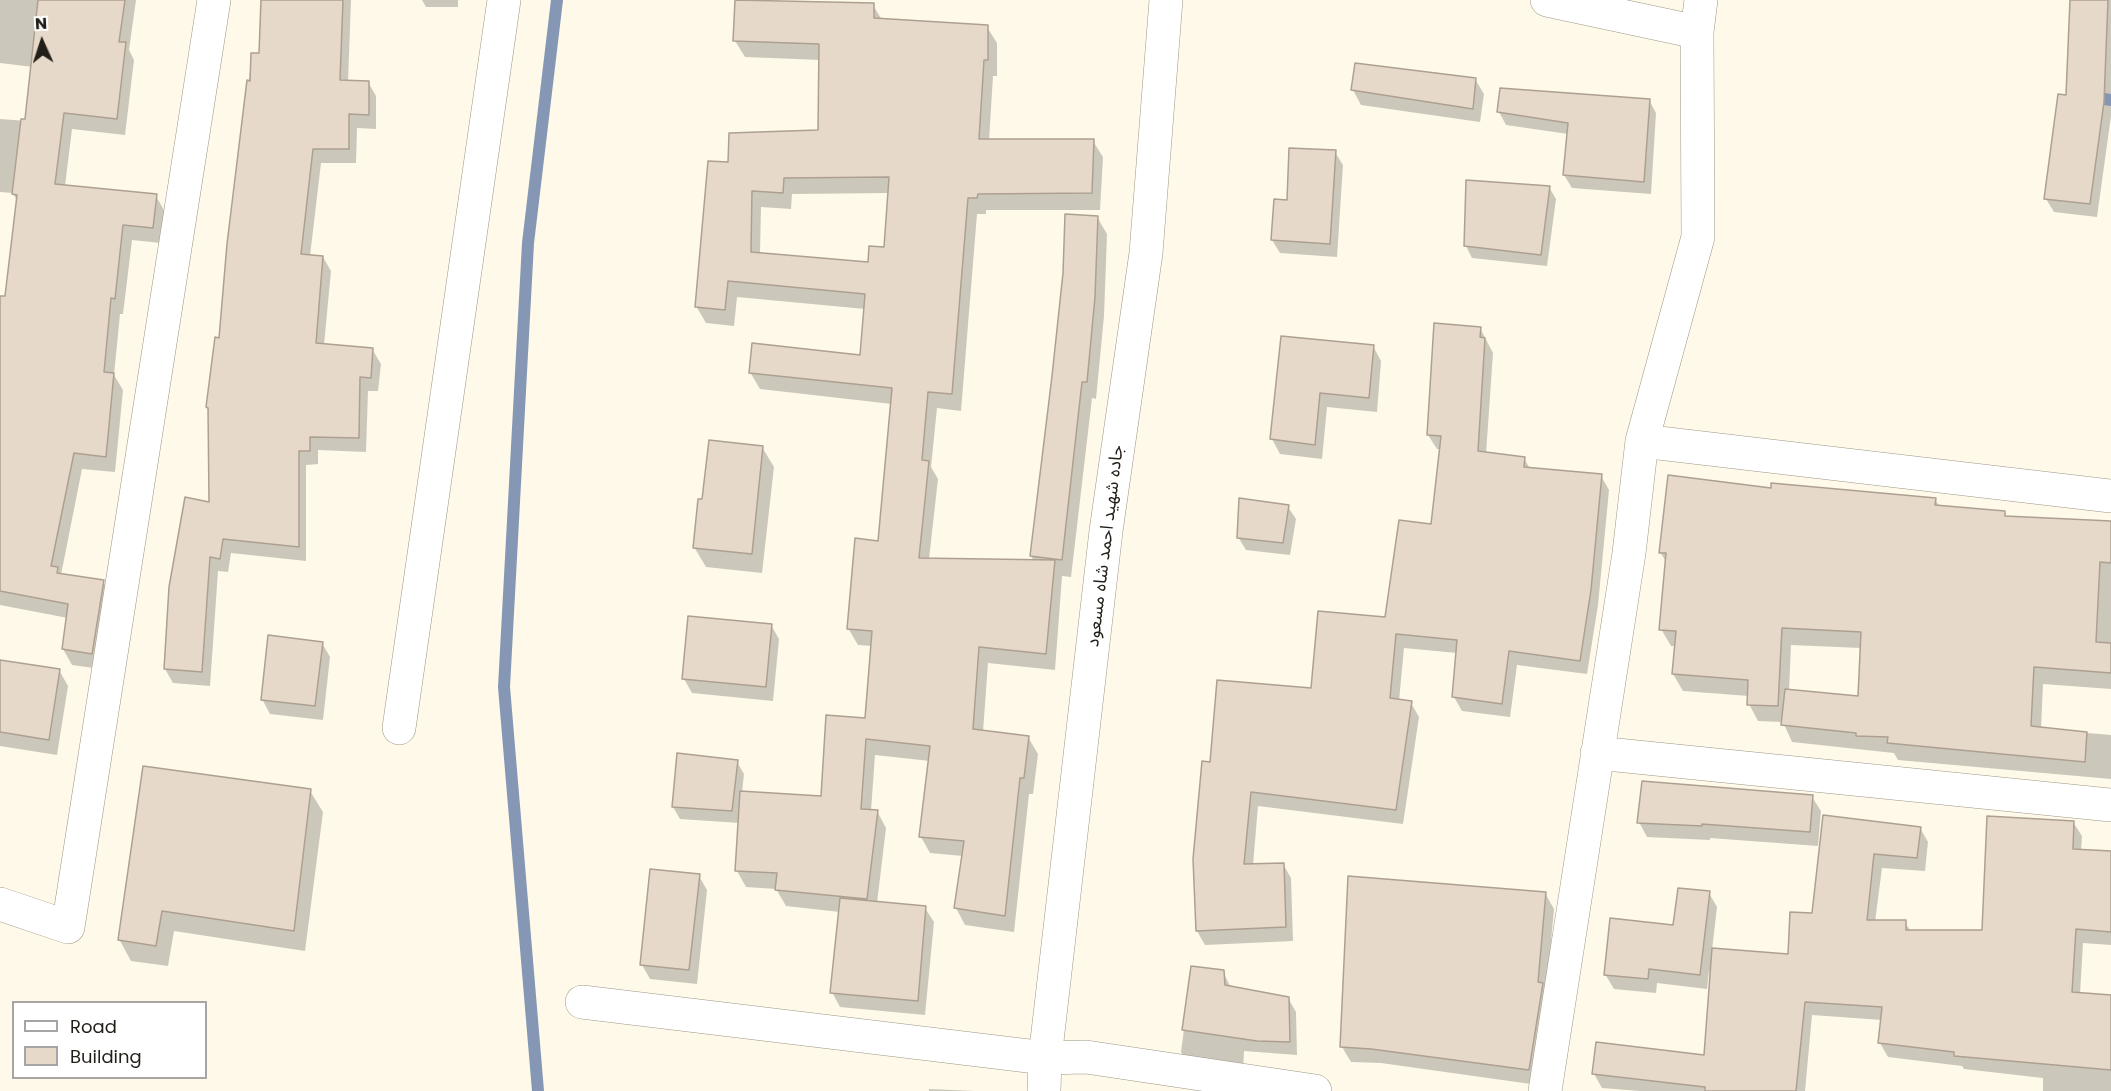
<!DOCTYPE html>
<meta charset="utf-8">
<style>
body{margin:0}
#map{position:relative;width:2111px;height:1091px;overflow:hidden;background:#fef9e9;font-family:Poppins,sans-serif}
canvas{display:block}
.legend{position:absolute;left:12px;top:1001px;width:195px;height:78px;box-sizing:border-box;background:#fff;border:2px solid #a7a5a3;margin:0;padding:8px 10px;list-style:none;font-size:18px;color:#221f18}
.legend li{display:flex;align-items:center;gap:12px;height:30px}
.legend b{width:30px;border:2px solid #a7a5a3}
.north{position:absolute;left:12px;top:12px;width:60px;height:60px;-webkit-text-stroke:4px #fff;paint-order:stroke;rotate:357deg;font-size:16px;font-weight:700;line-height:24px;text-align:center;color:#221f18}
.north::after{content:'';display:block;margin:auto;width:21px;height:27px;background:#221f18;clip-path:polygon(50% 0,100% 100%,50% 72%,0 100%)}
</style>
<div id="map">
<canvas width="2111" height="1091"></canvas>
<ul class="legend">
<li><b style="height:8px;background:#fff"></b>Road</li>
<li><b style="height:16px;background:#e7d9c9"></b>Building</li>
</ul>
<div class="north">N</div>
</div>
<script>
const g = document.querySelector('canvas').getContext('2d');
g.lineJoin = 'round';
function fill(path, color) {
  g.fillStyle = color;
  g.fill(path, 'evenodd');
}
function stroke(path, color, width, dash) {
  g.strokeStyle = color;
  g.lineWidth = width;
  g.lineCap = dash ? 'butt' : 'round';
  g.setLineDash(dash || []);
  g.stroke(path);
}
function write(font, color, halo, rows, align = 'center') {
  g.font = font + ' Poppins,"Noto Sans Arabic",sans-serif';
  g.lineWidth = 5;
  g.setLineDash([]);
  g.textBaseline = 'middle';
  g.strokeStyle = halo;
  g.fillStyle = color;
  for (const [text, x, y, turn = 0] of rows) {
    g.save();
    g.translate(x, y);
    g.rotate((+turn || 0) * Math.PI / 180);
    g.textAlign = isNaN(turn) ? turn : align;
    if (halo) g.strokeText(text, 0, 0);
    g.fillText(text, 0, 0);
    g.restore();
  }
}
fill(new Path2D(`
 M0 0H136L129 50 134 60 125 135 72 129 65 186 156 196 165 212 161 243 132 240 123 314H120L114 375 123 390 115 472 82 469 61 575 103 581 112 597 101 669 72 665 63 649 68 618 0 605V298H6L17 201 13 193 0 192V119L27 121 33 67 0 63Z
 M262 0H351L348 82H368L376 96V129L357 128 356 163H321L310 256 323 257 331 271 324 345 372 349 381 364 378 391H368L366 452 318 450V464L306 465V561L231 553 228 572 218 571 210 686 173 683 165 669 210 504V411L207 407 221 339 228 245 252 55H260Z
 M422 0H458V7H426Z
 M736 0 873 5 882 20 987 27 997 43V76H993L989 141H1093L1103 157 1100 210H986V214H977L961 411 937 408 931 467 938 479 929 559 1034 561 1031 556 1097 217 1107 234 1104 316 1096 399 1092 398 1071 577 1062 576 1055 670 988 663 983 732 1028 737 1038 754 1033 794H1029L1014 932 965 925 956 908 963 856 930 853 921 837 930 761 875 755 871 811H877L886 828 877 903 925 908 934 922 925 1015 840 1007 832 992 840 912 786 906 776 889 746 887 737 871 740 823 680 819 673 807 678 755 737 762 744 774 742 793 823 797 867 719 873 646 858 645 848 628 879 542 892 404 760 389 750 372 861 357 865 309 737 297 734 326 706 323 696 306 730 164 820 132 821 60 745 57 735 41ZM890 193 885 249 869 264 760 254 761 207 791 209 792 194Z
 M2073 0H2111V116L2097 217 2054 212 2046 199 2068 97Z
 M1475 79 1484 94 1480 122 1361 105 1353 90Z
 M1649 100 1656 113 1651 194 1572 188 1564 175 1568 134 1506 125 1499 112Z
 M1335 152 1343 165 1337 257 1280 253 1272 240 1288 202Z
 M1549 187 1556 199 1547 266 1472 258 1466 246Z
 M1480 328 1493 353 1486 454 1524 458 1530 469 1601 476 1609 490 1598 605 1587 674 1517 665 1510 717 1462 711 1454 697 1457 653 1404 648 1399 701 1411 703 1419 717 1403 824 1258 806 1253 865 1283 864 1291 878 1293 941 1205 945 1197 931 1211 763 1312 690 1386 619 1432 526 1441 449H1437L1428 435Z
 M1282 338 1373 346 1381 361 1377 412 1327 407 1322 459 1280 454 1272 439Z
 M762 447 774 467 762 573 706 567 694 547 704 501Z
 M1772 490 1935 499 1940 507 2005 513 2007 517 2111 522V689L2043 684 2041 729 2111 735V779L1898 760 1894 753 1792 742 1783 722 1758 721 1749 704V696L1683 691 1673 674 1676 646H1671L1661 629 1667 563 1660 552ZM1791 645 1861 648 1859 698 1789 691Z
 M1288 507 1296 519 1290 555 1246 550 1238 537Z
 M771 625 779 639 773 701 692 693 684 679Z
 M322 643 330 657 323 720 270 714 262 699Z
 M0 660 59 670 68 686 57 755 0 746Z
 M310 791 323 812 305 951 174 931 168 966 131 961 119 939Z
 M1812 797 1821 811 1818 846 1710 838V840L1647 837 1639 822Z
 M1824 817 1920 828 1928 842 1925 871 1882 868 1875 922H1905L1911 932H1983L2073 822 2082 836 2081 851 2111 853V945L2083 943 2080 994 2111 996V1091H2043V1078L1964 1069 1962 1066 1888 1057 1880 1043 1882 1020 1812 1015 1805 1091H1640L1602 1088 1594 1074 1706 1056 1712 971H1709L1707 989 1657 983 1656 993 1614 989 1605 974 1674 927 1709 893 1717 907 1712 950 1790 955 1813 914Z
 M699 876 707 890 697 984 650 979 642 965Z
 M1545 893 1554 909 1538 1085 1381 1063 1351 1062 1342 1047Z
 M1192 968 1223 972 1231 988 1288 998 1296 1012 1297 1055 1244 1051 1243 1073 1188 1065 1181 1052Z
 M929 1089 975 1091H929Z`), '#0003');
stroke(new Path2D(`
 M2088 96 2111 100
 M538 1091 504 687 528 243 557 0`), '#8597b4', 12);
const building = new Path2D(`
 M38 0H125L119 42H126L117 119 64 113 55 184 157 194 153 228 123 225 115 299 111 298 104 372 114 373 106 457 74 453 51 566 58 567 57 573 104 580 92 654 62 649 68 604 0 591V296H5L17 195 12 194 21 119H25Z
 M261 0H343L340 80 369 81V115L349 114V149H313L301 254 323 256 316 343 373 348 371 378 360 377 359 438 310 437V451H299V547L223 539 220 559 210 557 202 672 164 669 169 587 185 497 209 502 208 408 206 407 215 337 219 338 227 244 247 80 250 81 251 53H259Z
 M735 0 874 3V18L988 25V60H984L979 139H1094L1092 193 978 194 977 198H968L952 394 928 392 922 460 929 461 919 558 1055 560 1046 654 979 647 973 729 1029 736 1024 778H1020L1005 916 954 908 964 841 919 837 930 746 866 739 861 809 878 810 867 899 775 890 777 873 735 871 740 791 821 796 826 715 865 718 872 631 847 629 855 538 878 541 892 388 749 373 752 343 860 355 865 294 728 281 725 310 695 307 708 161 728 162 729 133 818 130 819 44 733 41ZM889 177 884 247 869 246 868 262 751 252 752 191 783 193 784 178Z
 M2070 0H2108L2104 102 2090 204 2044 199 2058 94 2066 95Z
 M1355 63 1476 78 1473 109 1351 90Z
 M1500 88 1650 99 1644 182 1563 175 1568 123 1497 112Z
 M1289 148 1336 150 1330 244 1271 240 1274 199 1287 200Z
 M1466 180 1550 186 1541 255 1464 246Z
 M1065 214 1098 216 1095 297 1087 382H1082L1062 560 1030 556 1052 376 1063 273Z
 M1434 323 1481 327 1480 337 1485 338 1478 451 1525 457 1524 467 1602 474 1591 590 1580 661 1509 651 1502 704 1452 697 1457 640 1396 634 1390 698 1412 701 1396 810 1251 792 1244 864 1284 863 1286 927 1196 931 1193 859 1202 761 1210 762 1217 680 1311 688 1318 611 1385 617 1399 520 1431 524 1441 436 1427 435Z
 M1281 336 1374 345 1369 398 1320 393 1315 445 1270 439Z
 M709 440 763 446 752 554 693 548 698 499H702Z
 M1668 475 1771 488V483L1936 498 1935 505 2005 511V516L2111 521V563L2100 562 2096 642 2111 643V673L2034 667 2031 726 2087 732 2085 762 1887 743 1888 737 1856 736V733L1781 725 1785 689 1858 696 1861 632 1782 628 1778 706 1747 705 1748 680 1672 674 1676 631 1659 630 1666 553H1659Z
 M1239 498 1289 505 1283 543 1237 538Z
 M688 616 772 624 766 687 682 679Z
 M268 635 323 642 315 706 261 700Z
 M0 660 60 669 49 740 0 732Z
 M677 753 738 760 732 811 672 807Z
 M143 766 311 789 294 931 162 911 156 946 118 940Z
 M1642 781 1813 795 1810 832 1702 824V826L1637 823Z
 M1823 815 1921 827 1917 858 1874 854 1867 920H1906V930H1982L1987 816 2074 821 2073 849 2111 851V932L2076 929 2072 992 2111 995V1070L1954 1056V1052L1878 1043 1882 1007 1805 1002 1796 1091H1705V1087L1592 1074 1596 1042 1704 1055 1712 948 1788 954 1790 912 1812 913Z
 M650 869 700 874 689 970 640 965Z
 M1348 876 1546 892 1538 982 1543 983 1529 1070 1371 1049 1340 1047Z
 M1678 888 1710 891 1700 975 1649 969 1648 979 1604 975 1610 918 1673 925Z
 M840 898 926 906 918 1001 830 993Z
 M1191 966 1224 970 1225 985 1289 997 1290 1042 1257 1041 1182 1030Z`);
fill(building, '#e7d9c9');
stroke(building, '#ada091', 1.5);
const street = new Path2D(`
 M1547 0 1697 32
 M1642 441 2111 496
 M399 728 504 0
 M1597 753 2111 805
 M0 904 68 927 214 0
 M582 1002 1045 1058 1086 1057 1315 1091
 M1545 1091 1629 553 1642 441 1698 237 1697 32 1701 0`);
const secondary = new Path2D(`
 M1044 1091 1045 1058 1106 531 1146 253 1166 0`);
stroke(street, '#9d9785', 34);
stroke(secondary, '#9d9785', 34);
stroke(street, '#fff', 33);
stroke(secondary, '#fff', 33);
write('18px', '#221f18', '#fff', [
 ["جاده شهيد احمد شاه مسعود",1106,546,-83]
]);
</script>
